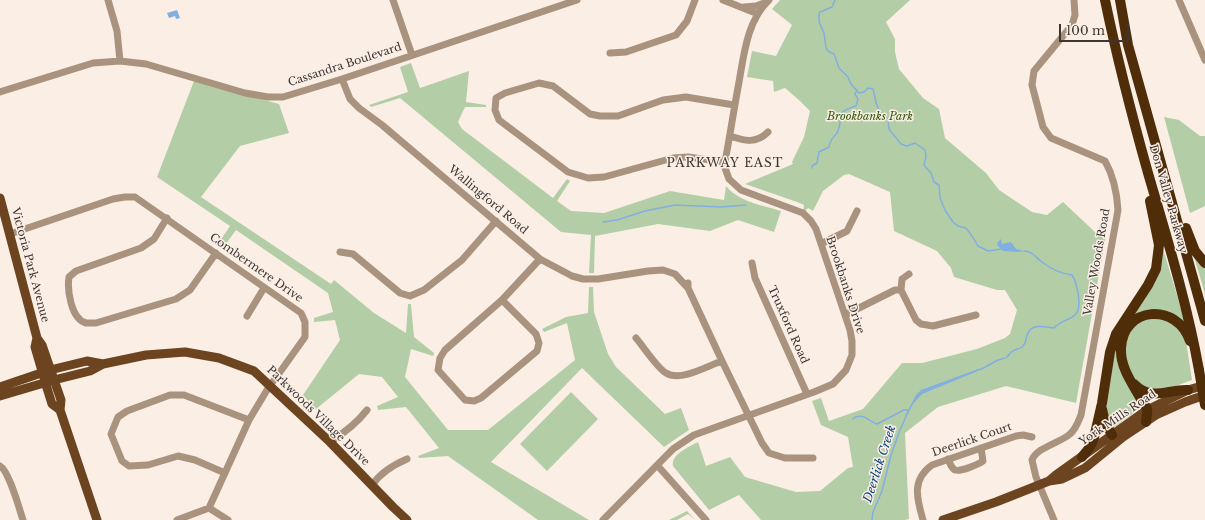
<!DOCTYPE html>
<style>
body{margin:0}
#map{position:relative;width:1205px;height:520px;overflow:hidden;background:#fbeee5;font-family:"Libre Baskerville",serif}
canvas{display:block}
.scale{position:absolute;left:1059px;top:24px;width:70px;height:18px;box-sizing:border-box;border:2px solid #3b3633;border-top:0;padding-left:5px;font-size:12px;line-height:14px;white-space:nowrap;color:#3b3633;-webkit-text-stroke:3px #fbeee5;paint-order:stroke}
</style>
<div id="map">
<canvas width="1205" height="520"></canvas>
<div class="scale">100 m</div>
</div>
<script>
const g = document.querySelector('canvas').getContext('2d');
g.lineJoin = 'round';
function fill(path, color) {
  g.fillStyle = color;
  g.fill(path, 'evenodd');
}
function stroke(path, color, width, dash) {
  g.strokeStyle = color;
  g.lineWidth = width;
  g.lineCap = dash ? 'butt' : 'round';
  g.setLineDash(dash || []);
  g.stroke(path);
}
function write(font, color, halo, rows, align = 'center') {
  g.font = font + ' "Libre Baskerville",serif';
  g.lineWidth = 3;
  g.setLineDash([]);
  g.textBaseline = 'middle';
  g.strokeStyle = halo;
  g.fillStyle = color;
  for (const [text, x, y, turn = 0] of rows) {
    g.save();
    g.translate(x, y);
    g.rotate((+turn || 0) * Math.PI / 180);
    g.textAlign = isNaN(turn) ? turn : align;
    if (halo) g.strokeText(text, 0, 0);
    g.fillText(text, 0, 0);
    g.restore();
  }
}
fill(new Path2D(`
 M780 0H910L886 22 895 39V52L899 69 923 98 939 109 945 138 986 173 999 190 1032 212 1047 215 1063 202 1095 232 1106 235 1076 403 1006 386 938 407 905 433 909 519 905 520H761L739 495 709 510 673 466C671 454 689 447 698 442L706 466 730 457 745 477 796 492 820 491 848 468 853 467 848 437 821 425 812 401 821 398 829 421 863 409 902 363H922L977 349 1005 338 1010 334 1017 310 1005 290H997L954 277 951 268 937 251 894 231 890 192 849 174 844 175 823 191 813 211 808 208 803 213 804 205 797 202 745 184 793 164 792 162 804 137 810 111 800 101 785 88 774 92 773 81 747 77 752 51 776 56 792 25 772 9Z
 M411 63 420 88 469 71 466 102 486 105V107H465L458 122 462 129 553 198 567 179 570 181 557 201 571 211 604 213 670 191 724 200 726 186C739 202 762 205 781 211L774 232 738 220 710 231 658 224 595 236 594 273H589L591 235 561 232 400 98 371 107 369 105 408 92 400 67Z
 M194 81 279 104 289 133 240 146 201 197 331 284 334 280 374 313 406 333 408 304H411L414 337 434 353 433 356 411 349 405 377 448 430H488L575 360 567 323 544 332 542 329 566 317 588 313 589 287H593L594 312 608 354 616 367 665 414 681 408 689 430 677 438 664 447 582 368 491 462 589 520H538L448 456 419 458 418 456 439 448 406 407 378 410 377 406 398 397 382 377 359 374 316 409 303 395 340 340 335 320 314 322V318L333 312 328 293 236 230 223 248 218 244 230 226 157 177Z
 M1164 117 1179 120 1200 136H1205V206L1190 213Z
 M1161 242 1185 322C1159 305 1152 306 1126 323L1152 285Z
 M1193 253 1205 268V294Z
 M1160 318 1176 324 1186 341 1192 380C1180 384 1167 391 1154 390 1123 387 1114 333 1141 321 1146 318 1154 319 1160 318Z
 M1119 341 1142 407 1112 429 1104 404 1113 355Z
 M571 392 598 419 547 471 520 444Z
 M687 511 695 520 688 514 677 520H669Z`), '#b3cea6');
fill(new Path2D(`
 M177 10 180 18 176 19 175 16 169 18 167 13Z
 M1100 225 1106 226 1103 238 1097 237Z
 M1001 239 1002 244 1011 242 1016 249 1024 251 1018 252 1003 251 997 245 998 242Z
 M978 369V371L922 394 913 404 908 414H906L916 395 921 390Z`), '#83aee0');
stroke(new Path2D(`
 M835 0 832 7 820 12 819 14V22L824 33 826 48 828 51 834 54 839 68 848 77 851 84 859 93 864 92 868 88 873 89 877 106 880 112 888 119 889 129 901 144 907 146 915 143 925 150 926 157 924 165 931 173 934 182 939 185 940 198 945 210 953 222 958 226 966 228C971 234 974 239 978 246L988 251 1002 249
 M812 168V166L817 163 819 152 829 147C829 145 830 143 831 141 832 137 837 135 838 131 844 114 834 113 856 106L858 99 855 94 857 90
 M603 222 617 220 645 211 675 205 721 207 746 205
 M978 370C986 368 991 363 998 360 1001 359 1004 359 1007 357 1009 355 1010 352 1013 351 1016 349 1019 349 1022 347 1027 343 1025 338 1028 333 1032 323 1046 327 1054 328 1060 321 1070 320 1075 315 1083 308 1077 283 1072 275 1062 274 1050 268 1042 262 1035 257 1034 252 1024 251
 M853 419 855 417C867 414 867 421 877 424L904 410H908
 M872 520 873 512 882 491 891 455 900 430 907 414`), '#83aee0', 1.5);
stroke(new Path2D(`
 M108 0 117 31 120 61
 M393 0 412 55
 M723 0 758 14
 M1179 0 1205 60
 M744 7 756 6 767 2
 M610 53 626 52 676 35 687 21 695 0
 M342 79 350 99 359 108 382 125 540 259 572 276 583 279H598L648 271 663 270 675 274 688 288
 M0 92 93 63 120 61 146 64 245 93 268 97H283L342 79 577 0
 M730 136C745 141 756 144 768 132
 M725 162 688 157 673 158 604 177 588 178 568 172 499 120 495 110 496 98 505 93 539 83 553 86 590 114 600 116H618L663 100 686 97 734 105
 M167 218 154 239 141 248 76 271 69 277C67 290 71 319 86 323 89 323 93 323 96 323L176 299 190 290 216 253
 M10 234 113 199 125 197H135L301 313 305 322V337L275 379 270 385 249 420 209 508 177 520
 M821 244 847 231 857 211
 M340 252 353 254 400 293 410 296 424 290 462 260 496 221
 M752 263 755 278 807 394
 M909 274 902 279 901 290 916 320 921 324 933 326 976 315
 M688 283V288L722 361 762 443 769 453 785 458H813
 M502 300 536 334 539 343 537 351 481 398 474 401 465 400 438 370 440 358 445 350 502 300 540 259
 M845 315 895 290H901
 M247 316 264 288
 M636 338C643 346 657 368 666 373 681 382 707 366 722 361
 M330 442C344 433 357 423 367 410
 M948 459C950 463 951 468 955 470 961 472 979 464 983 461L981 448
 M657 465 706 520
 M0 466C9 471 19 508 23 520
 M225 473 195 460 178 456 148 465 129 466 122 461 111 434 118 417 127 411 170 395H184L249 420
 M372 485C381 472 393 465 407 459
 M209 508 228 520
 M603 520 673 449 694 435 814 392 833 384 846 370 852 355V341L850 330 816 229 811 221 803 213 741 190 729 179 725 168V162C730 135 734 109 739 82 744 54 747 21 769 0
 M923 520C917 499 911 480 932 465L1016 436 1023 435 1032 437
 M1054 520 1036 477 1032 460C1037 447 1060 443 1070 434 1076 429 1078 422 1081 415L1118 210C1117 194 1113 175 1105 161L1051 138 1043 127 1032 85 1034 71 1072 25 1075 15 1074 0`), '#a9937f', 7);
stroke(new Path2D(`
 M0 198 37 338 42 345 61 400 60 410 97 520
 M37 338 35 347 47 388 52 404 60 410
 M0 387 50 370 87 361 103 364
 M0 396 54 380 90 371 103 364 146 355 185 352 219 358 254 371 330 442 393 507 407 520
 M1049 481 1056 475 1147 410 1188 390 1205 385
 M943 520 996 502 1049 481 1062 479 1085 468 1123 437 1156 415 1185 402 1205 395`), '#6c4520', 9);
stroke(new Path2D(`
 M1105 0C1117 58 1132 116 1148 173 1167 238 1187 303 1199 370
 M1120 0 1128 45 1205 321
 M1186 228 1195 251 1205 263
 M1134 384C1152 402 1167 389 1188 390
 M1102 409 1105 422 1112 435
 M1146 422C1146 418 1148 413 1147 409 1146 406 1142 402 1141 399 1132 383 1120 367 1121 348 1123 306 1177 302 1190 341
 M1082 457 1090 447 1094 438 1102 403 1110 352 1116 334 1148 285 1156 269 1159 245 1150 201`), '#4f2d08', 10);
stroke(new Path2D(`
 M1199 370 1205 405`), '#4f2d08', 10);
write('11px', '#3b3633', '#fbeee5', [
 ["Cassandra Boulevard",345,65,-18],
 ["Don Valley Parkway",1168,199,74],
 ["Wallingford Road",488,200,40],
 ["Valley Woods Road",1097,262,-80],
 ["Victoria Park Avenue",30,265,75],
 ["Combermere Drive",256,268,35],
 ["Brookbanks Drive",845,285,72],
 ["Truxford Road",788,325,66],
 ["Parkwoods Village Drive",318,416,44],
 ["York Mills Road",1118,418,-34],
 ["Deerlick Court",972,440,-19]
]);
write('italic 11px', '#2a5604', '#fbeee5', [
 ["Brookbanks Park",870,117]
]);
g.letterSpacing = '1px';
write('12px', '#3b3633', '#fbeee5', [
 ["PARKWAY EAST",725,164]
]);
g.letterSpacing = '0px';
write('italic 12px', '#044581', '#fbeee5', [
 ["Deerlick Creek",880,464,-72]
]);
</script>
